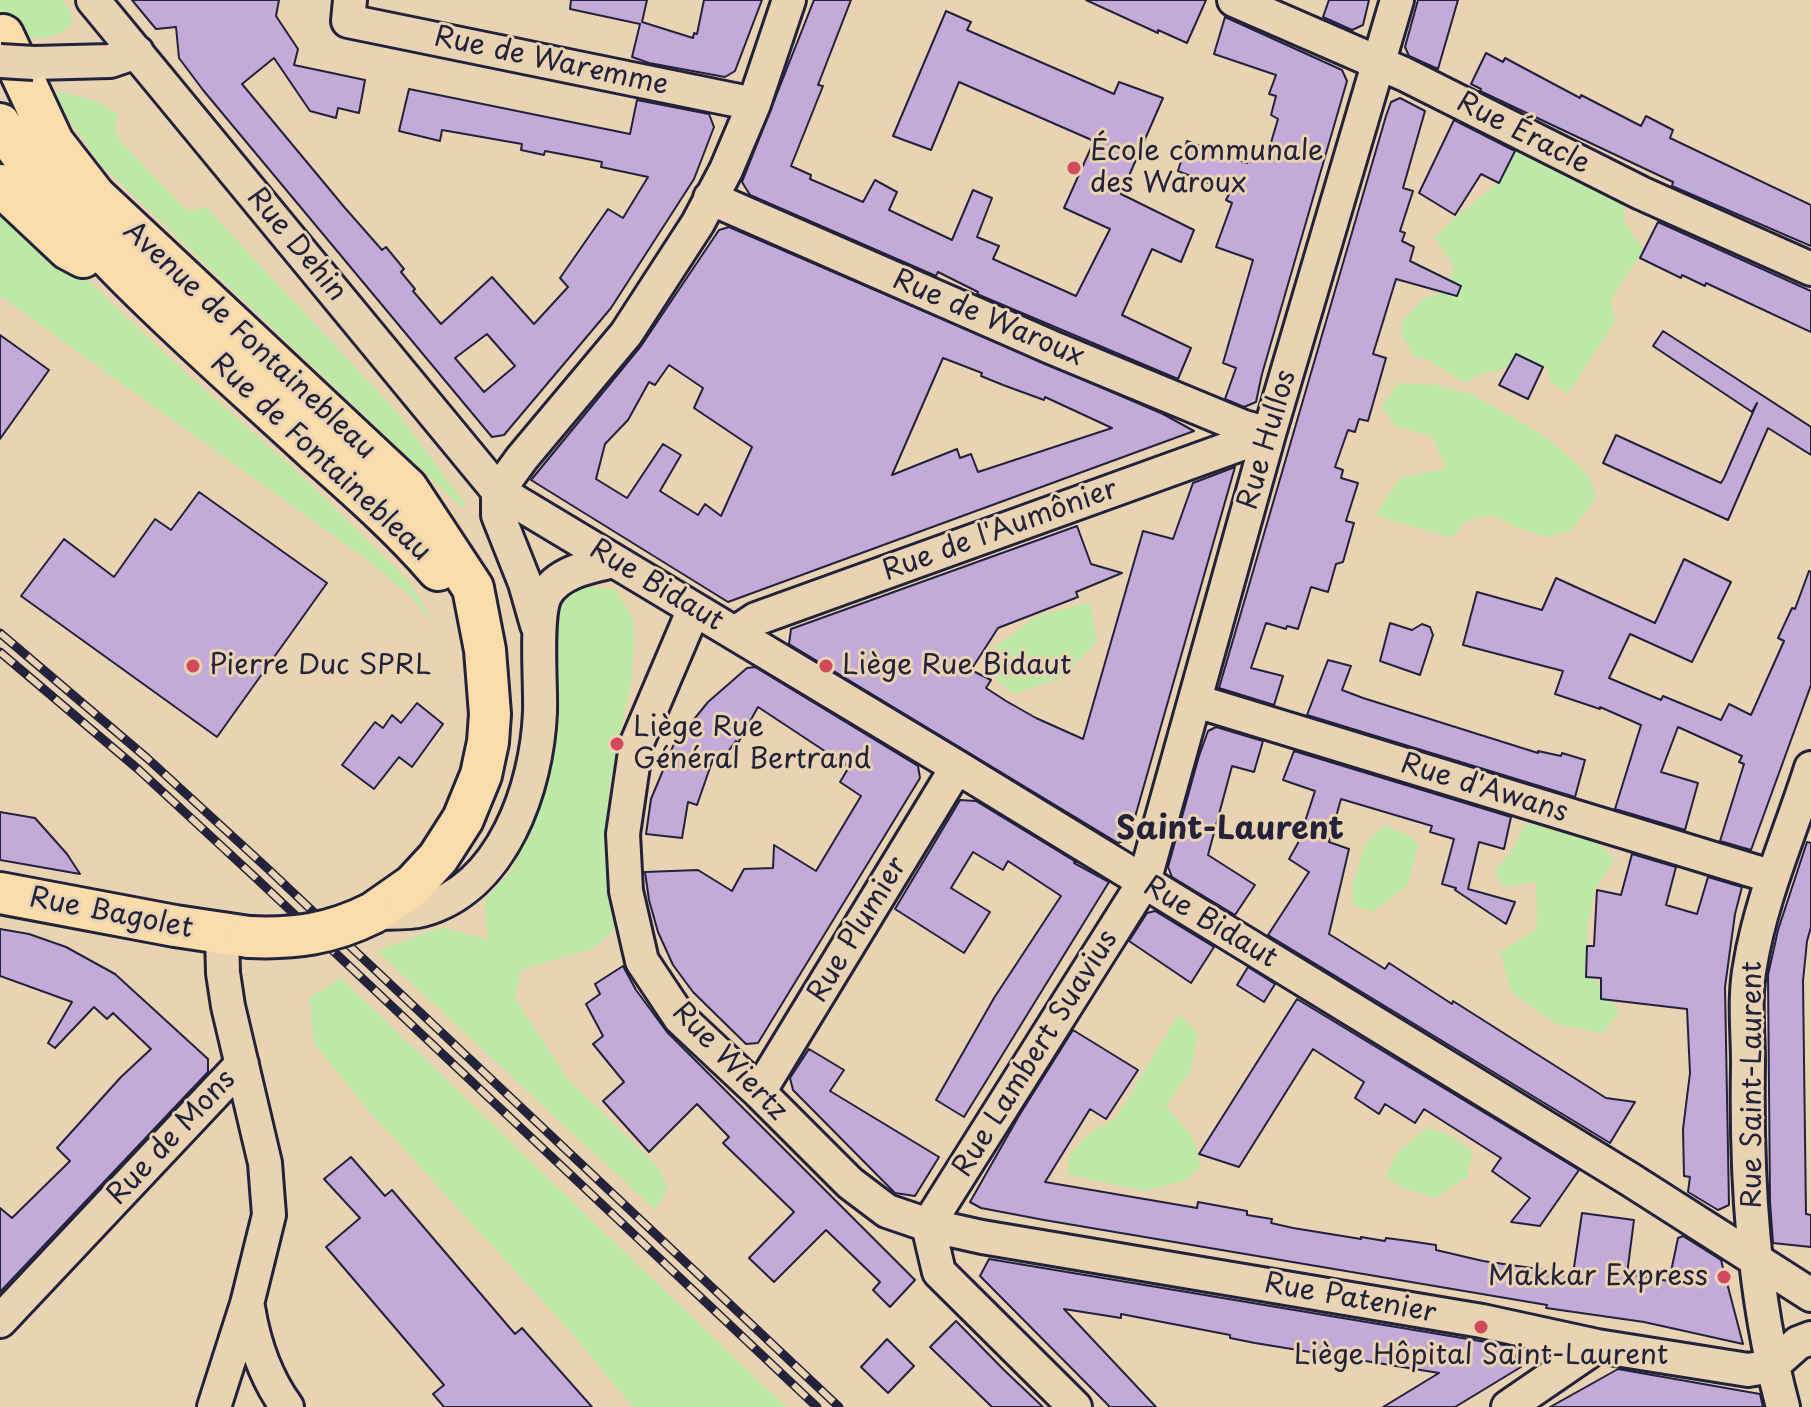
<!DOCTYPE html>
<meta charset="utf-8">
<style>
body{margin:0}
canvas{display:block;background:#e9d3b3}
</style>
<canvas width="1811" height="1407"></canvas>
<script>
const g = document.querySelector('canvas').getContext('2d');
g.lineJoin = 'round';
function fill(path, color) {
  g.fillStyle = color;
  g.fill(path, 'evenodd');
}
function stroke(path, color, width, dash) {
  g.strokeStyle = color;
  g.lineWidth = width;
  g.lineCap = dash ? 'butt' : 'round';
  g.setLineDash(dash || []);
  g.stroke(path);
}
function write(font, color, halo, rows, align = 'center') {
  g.font = font + ' "Playpen Sans",sans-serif';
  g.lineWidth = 6;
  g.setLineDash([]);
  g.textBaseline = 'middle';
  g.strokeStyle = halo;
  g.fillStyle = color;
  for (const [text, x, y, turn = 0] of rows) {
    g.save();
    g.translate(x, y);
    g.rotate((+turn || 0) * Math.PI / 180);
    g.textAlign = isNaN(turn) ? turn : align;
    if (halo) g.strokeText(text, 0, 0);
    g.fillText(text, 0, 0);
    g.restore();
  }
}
fill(new Path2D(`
 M0 0H62L71 12 72 23C56 45 24 36 0 35Z
 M49 91C76 94 96 99 119 114L115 125 118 138 185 209 194 211 205 206 398 413 466 505 462 508 100 164Z
 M1515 150 1625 203 1624 222 1644 249 1611 300 1615 321 1568 394 1551 382 1547 369 1516 354C1506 373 1502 369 1483 373 1477 375 1471 380 1465 383L1430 361 1413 356 1402 335 1401 323 1422 300 1448 289 1454 267 1435 237 1452 220 1499 183Z
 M0 197 188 375 301 475 405 577 418 594 432 624 413 599 369 561 0 296Z
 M1400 383 1438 385 1471 394 1545 436 1588 474 1597 497 1571 531 1546 537 1515 527 1493 515 1466 521 1451 538 1375 515 1400 478 1446 468 1433 437 1396 426 1381 406Z
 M584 586 615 589 633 618 634 648 631 682 609 787 606 858 614 930 592 949 521 970 515 999 568 1079 658 1167 668 1188 655 1210 377 951 441 927 488 940 484 900 512 870 536 799 553 621 565 597Z
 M1090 602 1097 642 1062 678 1013 694 988 672 993 649 1035 617Z
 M1526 823 1589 833 1615 860 1595 889 1587 930 1586 969 1619 1011 1603 1033 1556 1024 1511 992 1500 952 1537 929 1536 882 1504 887 1495 870 1510 853Z
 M1385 825 1411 837 1418 845 1408 885 1373 912 1353 906V881L1366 843Z
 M341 978 752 1375 787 1407H633L569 1330 369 1111 314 1044 309 998Z
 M1179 1014 1198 1033 1191 1070 1166 1106 1193 1137 1201 1166 1187 1180 1145 1191 1068 1175 1069 1156 1092 1131 1115 1119Z
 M1428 1128 1453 1136 1472 1151 1468 1177 1435 1198 1403 1188 1385 1178 1398 1151Z`), '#bde8a5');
const building = new Path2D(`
 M132 0H279L276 16 298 49 294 65 365 80 359 113 338 108 336 118 310 111 274 58 242 84 345 208 382 250 386 247 404 269 401 272 415 289 413 291 441 324 492 277 534 324 568 287 560 278 608 209 623 218 648 177 601 167 602 162 582 158 545 151 544 155 521 150 522 144 442 130 440 141 399 131 409 89 630 134 637 100 709 114 714 127 694 179 611 308 504 435 492 437 203 90 179 58 176 27 156 29ZM487 334 515 366 484 392 455 358Z
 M571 0H647L642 22 693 38 694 33 697 34 704 0H762L735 71 725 77 649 63 632 57 640 24 570 9Z
 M814 0H851L818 85 823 86 791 166 811 175 810 179 863 202 875 180 897 192 889 210 952 240 973 190 992 198 977 237 999 246 993 259 1076 296 1110 229 1064 208 1094 141 959 82 931 150 893 136 946 11 971 22 967 30 1114 94 1119 82 1163 98 1121 194 1194 230 1181 262 1152 249 1122 315 1191 348 1178 379 977 294 978 292 938 272 936 276 750 195 742 182Z
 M1086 0H1206L1187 43 1158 30V33Z
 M1329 0H1369L1363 25 1352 30 1323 17Z
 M1418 0H1458L1438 69 1409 56 1405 47Z
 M1225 17 1342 70 1347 81 1262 374 1256 402 1244 407 1225 399 1236 368 1223 363 1253 260 1216 247 1232 203 1226 200 1230 192 1178 171 1187 141 1247 163 1251 150 1267 156 1278 119 1271 115 1276 96 1269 94 1276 75 1214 54Z
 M1486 53 1503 62 1505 58 1580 98 1581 95 1641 126 1646 116 1673 130 1670 138 1811 205V246L1672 186 1673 182 1480 91 1481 89 1471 84Z
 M1400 98 1425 111 1403 188 1413 191 1400 231 1405 233 1402 241 1414 247 1410 261 1461 286 1457 296 1396 279 1373 354 1386 358 1368 421 1359 419 1355 432 1348 430 1335 467 1343 470 1341 478 1358 483 1346 521 1354 523 1343 562 1336 564 1328 592 1311 587 1298 629 1287 626 1286 629 1266 623 1251 668 1283 676 1274 705 1219 688 1386 116 1391 102Z
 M1454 120 1515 151 1499 183 1481 174 1455 215 1419 193Z
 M1658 222 1811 291V332L1706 283 1705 286 1682 275 1681 278 1640 258Z
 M729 227 1163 414 1194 431 728 602 531 480 641 346 719 230ZM943 358 982 373 981 376 1003 385 1044 400 1045 397 1112 428 978 472 971 454 960 458 957 449 892 475ZM669 365 703 388 694 408 752 447 721 516 705 504 698 515 660 491 681 455 663 444 627 498 596 479 605 444 628 420 649 382 655 385Z
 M1663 331 1811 427V455L1768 428 1728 520 1603 463 1616 435 1721 483 1724 478 1757 403 1752 412 1653 346Z
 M0 335 49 370 0 439Z
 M1516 354 1543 367 1528 399 1499 385Z
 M1235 467 1129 838 1118 843 789 644 791 629 1077 526 1091 564 1122 573 1076 592 1078 597 998 628 971 670 991 680 986 688 1006 701 1036 718 1083 739 1143 531 1173 539 1193 483Z
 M199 492 327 583 217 737 21 596 64 539 114 577 155 519 171 530Z
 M1684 559 1731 582 1692 662 1630 634 1609 678 1661 700 1663 696 1721 720 1729 704 1751 715 1784 641 1778 638 1792 608 1795 609 1809 571 1811 572V685L1751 850 1720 841 1744 764 1739 762 1742 756 1678 727 1661 772 1698 783 1685 830 1615 809 1641 725 1600 707V709L1555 694 1563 671 1463 645 1477 592 1542 610 1556 578 1655 623Z
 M1390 623 1412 630 1422 624 1430 627 1433 635 1420 675 1380 661Z
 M1328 660 1351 666 1342 690 1363 698 1538 753V751L1561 756 1562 753 1585 760 1575 797 1307 715Z
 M755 667 918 766 920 778 758 1043 746 1044 693 992 673 965 658 932 649 900 645 872 698 870 732 891 744 869 773 868 774 845 816 871 861 796 840 782 849 767 758 707 738 743 736 741 720 762 714 756 697 805 688 802 682 838 646 834 651 799 674 744 708 702 747 668Z
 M417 703 443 724 412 767 399 757 374 789 342 765 375 722 383 728 392 715 401 723Z
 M1216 727 1263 741 1254 772 1232 766 1208 855 1255 885 1235 915 1172 877 1168 867 1199 756 1208 731Z
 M1294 751 1511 817 1504 849 1479 842 1468 889 1515 902 1506 924 1455 890 1456 888 1442 884 1454 839 1430 832 1432 826 1341 799 1329 842 1349 849 1329 934 1385 969 1389 963 1452 1004 1453 1001 1606 1098 1635 1102 1610 1143 1268 935 1309 872 1289 859 1298 843 1315 791 1283 780Z
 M960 800 976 801 1076 862 1074 863 1109 882 964 1117 936 1100 994 998 1061 896 1008 861 1003 870 973 852 951 888 990 912 964 953 895 909Z
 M0 812 35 818 67 854 80 874 0 860Z
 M1807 842 1811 843V927L1807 941 1803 981 1806 1214 1811 1215V1247L1773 1243 1770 1202 1768 975 1778 930Z
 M1632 854 1676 867 1666 905 1697 914 1708 877 1742 887 1735 914 1725 987 1729 1205 1718 1210 1688 1192 1690 1177 1684 1176 1683 1129 1690 1073 1687 1009 1601 999V978L1586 977 1587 946H1594L1597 890 1621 895Z
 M1155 911 1214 947 1191 983 1129 941 1147 913Z
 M0 929 29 934 66 947 115 974 208 1059V1072L0 1292V1208L12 1218 70 1161 57 1148 121 1077 151 1049 113 1013 107 1019 94 1007 55 1048 48 1043 72 1002 0 976Z
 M623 966 636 990 667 1032 915 1280 890 1307 873 1290 880 1282 826 1230 774 1282 749 1258 794 1212 723 1143 729 1137 697 1104 649 1152 603 1101 624 1082 593 1044 603 1036 586 1004 600 994 595 984Z
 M1248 967 1275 984 1264 1002 1237 985Z
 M1297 999 1579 1170 1540 1226 1511 1222 1530 1198 1492 1171 1501 1158 1424 1109 1415 1123 1385 1104 1379 1114 1355 1098 1364 1082 1313 1049 1239 1167 1199 1154Z
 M1073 1030 1138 1070 1106 1119 1090 1109 1045 1182 1197 1208 1198 1202 1247 1211V1215L1272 1219 1271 1223 1293 1228 1361 1239V1237L1385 1241 1386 1238 1409 1241 1436 1245V1250L1483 1261 1573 1274 1582 1213 1634 1220 1627 1274 1669 1281 1678 1238 1683 1236 1721 1260 1743 1344 1644 1322 1546 1308 1547 1305 1044 1220 981 1208 970 1202 1020 1114Z
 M809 1049 844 1070 830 1091 939 1157 915 1196 895 1193 793 1090 790 1078Z
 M351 1157 385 1196 392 1190 515 1334 522 1328 592 1407H444L433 1394 444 1385 326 1247 360 1218 324 1179Z
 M989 1259 1504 1345 1510 1346 1521 1367 1455 1407H1383L1439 1373 1255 1343 1230 1338V1335L1121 1314V1318L1064 1309 1156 1407H1110L980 1276Z
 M956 1321 1004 1370 1043 1407H992L930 1347Z
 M887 1339 914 1366 888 1393 861 1367Z
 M1618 1369 1760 1394 1763 1407H1550Z`);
fill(building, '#c3aad8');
stroke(building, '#22223b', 2);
const minor = new Path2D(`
 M93 0 498 491 957 767 1631 1180 1811 1295
 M350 0 348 21 754 104
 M1234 0 1404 74 1641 193 1811 269
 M34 63 110 61 137 52
 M710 198 1053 348 1244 427 1269 434
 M498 491 522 458 626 334 698 223 726 170 754 104 789 0
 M498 491V515L525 583 537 625
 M694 609 636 745 623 834 626 891 642 961 680 1018 759 1092 850 1183 887 1211 928 1225 982 1237 1482 1321 1597 1346 1748 1370 1772 1366
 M735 633 756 619 1269 434
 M1196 701 1773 877
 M373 913C388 912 407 914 422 910 503 888 537 787 540 712 541 684 535 618 545 596 557 572 591 566 614 561
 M759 1092 957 767
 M928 1225 1144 882 1269 434 1397 0
 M928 1225 939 1272 1075 1407
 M248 1307C254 1344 265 1377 287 1407
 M0 1321 242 1064
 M1772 1366 1798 1343 1811 1338
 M214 1407 247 1304 269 1215 265 1163 228 1006 223 973 222 934
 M1508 1407 1597 1346
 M1783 1407C1753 1295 1746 1179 1748 1063 1748 1032 1744 997 1750 966 1761 898 1790 834 1811 768`);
const major = new Path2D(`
 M3 35 53 142 95 196 407 488 473 588 485 650 490 714 488 742 481 775 463 819 438 858 413 885 373 913
 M0 124C85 251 205 349 316 452 359 490 401 527 438 570
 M0 185 68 249 83 257
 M0 893 175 926 249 937`);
stroke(minor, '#22223b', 38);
stroke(major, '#22223b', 46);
stroke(minor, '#e9d3b3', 32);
stroke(major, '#faddab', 40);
const rail = new Path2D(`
 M0 633 147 758 267 868 839 1407
 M0 652 139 770 258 880 817 1407`);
stroke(rail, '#22223b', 9);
stroke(rail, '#e9d3b3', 6, [18]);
const minorBridge = new Path2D(`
 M0 61 34 63`);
const majorBridge = new Path2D(`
 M249 937C295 939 331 934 373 913`);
stroke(minorBridge, '#22223b', 38, []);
stroke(majorBridge, '#22223b', 46, []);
stroke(minorBridge, '#e9d3b3', 32);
stroke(majorBridge, '#faddab', 40);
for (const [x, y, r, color] of [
 [1074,168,8,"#d1495b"],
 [193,666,8,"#d1495b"],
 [826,666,8,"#d1495b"],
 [617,744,8,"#d1495b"],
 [1724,1277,8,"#d1495b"],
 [1481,1327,8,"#d1495b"]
]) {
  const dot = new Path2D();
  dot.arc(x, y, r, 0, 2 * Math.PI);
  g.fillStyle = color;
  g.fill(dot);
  stroke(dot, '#e9d3b3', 3);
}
write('28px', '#22223b', '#e9d3b3', [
 ["Rue de Waremme",551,62,12],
 ["Rue Éracle",1523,134,27],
 ["Rue Dehin",296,245,50],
 ["Rue de Waroux",988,319,23],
 ["Avenue de Fontainebleau",249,341,43],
 ["Rue Hullos",1268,440,-74],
 ["Rue de Fontainebleau",320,458,43],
 ["Rue de l'Aumônier",1000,531,-20],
 ["Rue Bidaut",656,586,31],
 ["Rue d'Awans",1484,789,17],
 ["Rue Bagolet",111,914,11],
 ["Rue Bidaut",1210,923,31],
 ["Rue Plumier",858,930,-59],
 ["Rue Lambert Suavius",1036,1054,-58],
 ["Rue Wiertz",729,1062,46],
 ["Rue Saint-Laurent",1753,1085,-90],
 ["Rue de Mons",172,1138,-47],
 ["Rue Patenier",1350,1299,10]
]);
write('28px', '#22223b', '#e9d3b3', [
 ["École communale",1090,152],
 ["des Waroux",1090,184],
 ["Pierre Duc SPRL",209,666],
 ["Liège Rue Bidaut",842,666],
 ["Liège Rue",633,728],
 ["Général Bertrand",633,760],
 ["Makkar Express",1708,1277,"right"],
 ["Liège Hôpital Saint-Laurent",1481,1356,"center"]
], 'left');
write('bold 32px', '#22223b', '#e9d3b3', [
 ["Saint-Laurent",1230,830]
]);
</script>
